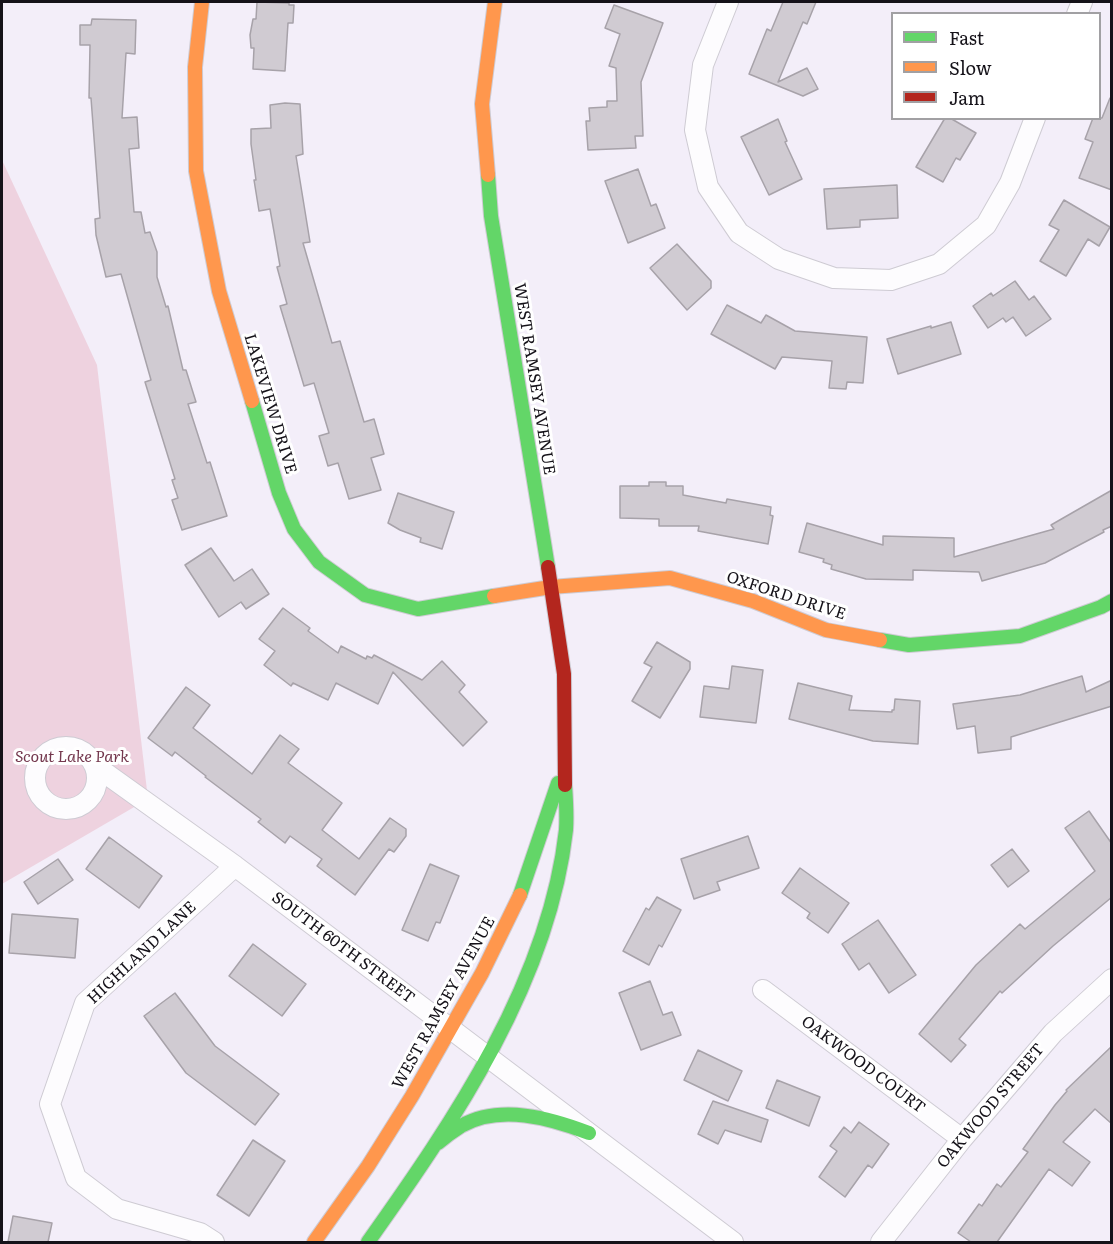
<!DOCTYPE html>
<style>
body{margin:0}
#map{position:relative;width:1113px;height:1244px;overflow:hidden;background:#f3eef9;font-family:Literata,serif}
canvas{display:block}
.frame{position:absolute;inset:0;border:3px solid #151219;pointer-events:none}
.legend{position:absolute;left:891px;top:12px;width:210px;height:108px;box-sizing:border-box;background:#fff;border:2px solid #a1a0a3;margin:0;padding:8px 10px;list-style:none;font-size:18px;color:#151219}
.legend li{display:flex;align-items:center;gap:12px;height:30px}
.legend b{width:30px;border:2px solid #a1a0a3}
</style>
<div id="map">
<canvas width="1113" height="1244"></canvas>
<div class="frame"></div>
<ul class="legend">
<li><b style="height:8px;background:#63d668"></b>Fast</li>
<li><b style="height:8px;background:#ff974d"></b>Slow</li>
<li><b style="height:8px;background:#b3261e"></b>Jam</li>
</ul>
</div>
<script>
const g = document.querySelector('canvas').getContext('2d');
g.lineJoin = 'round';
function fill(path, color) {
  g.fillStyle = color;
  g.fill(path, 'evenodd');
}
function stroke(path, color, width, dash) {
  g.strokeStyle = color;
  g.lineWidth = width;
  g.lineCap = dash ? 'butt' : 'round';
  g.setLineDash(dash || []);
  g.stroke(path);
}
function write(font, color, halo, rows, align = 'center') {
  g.font = font + ' Literata,serif';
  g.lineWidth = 6;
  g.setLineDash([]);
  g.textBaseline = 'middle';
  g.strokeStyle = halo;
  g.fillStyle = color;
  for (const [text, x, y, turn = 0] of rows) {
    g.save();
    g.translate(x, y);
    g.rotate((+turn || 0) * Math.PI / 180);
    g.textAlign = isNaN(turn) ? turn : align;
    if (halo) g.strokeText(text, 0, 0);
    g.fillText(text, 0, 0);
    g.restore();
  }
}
fill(new Path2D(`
 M2 160 97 365 148 799 2 884Z`), '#eed2df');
const building = new Path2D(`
 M257 2 289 3V5H294L293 23H288L285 71 253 69 254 48H251L250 35 253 19H256Z
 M783 2H816L807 24 803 22 778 82 807 68 818 89 803 96 749 74 767 29 771 31Z
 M614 5 663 23 641 82 643 136H635L636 148 588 150 586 121H590L589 108 607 107V101H617L616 68 609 66 620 34 605 28Z
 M92 19 136 20 135 54 126 53 122 118 137 117 139 148 129 149 134 212H141L145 233 150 232 157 252V277L166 307 168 306 183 370H186L196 402 188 404 207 463 210 462 227 516 182 530 172 500 178 498 172 480 175 479 145 382 151 380 121 274 106 277 96 235 95 219 100 218 91 98H89L90 45H80V25H91Z
 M1110 98H1112V190L1079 178 1093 142 1085 139 1093 118H1102Z
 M285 103 300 104 303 154 296 156 310 242 303 243 332 343 340 341 364 422 374 419 384 454 371 458 381 490 349 499 338 463 328 466 319 436 329 433 314 383 304 386 290 339 280 306 287 304 277 267 280 266 270 209 259 211 254 180H256L251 144V129L271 128 270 105Z
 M945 118H950L976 133 960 160 956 158 943 182 916 167Z
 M778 119 787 141 785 142 802 179 769 195 741 137Z
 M638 169 651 206 656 204 665 228 628 243 605 181Z
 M897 185 898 218 860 220V227L827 229 824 189Z
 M1064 200 1110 227 1099 246 1088 239 1066 276 1040 261 1059 230 1049 225Z
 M677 244 711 281V288L687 310 650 268Z
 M1015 281 1029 300 1034 296 1051 319 1026 336 1013 317 1006 322 1003 318 988 328 973 306 991 293 993 296Z
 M727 305 761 323 766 315 795 331 867 337 863 383 847 382 846 389 829 388 832 361 782 357 775 369 711 334Z
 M951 322 961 354 898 374 887 339 931 326V328Z
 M649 482H666V486H683V495L726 503 727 499 771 507 770 515 773 516 768 544 698 531 699 526H659V519L620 518V486H649Z
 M1112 490V526L1103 530 1104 532 1045 563 982 581 979 572 913 570V580L866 579 831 569 832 565 823 562 824 559 799 552 807 523 883 545V536L954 538V557L1054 529 1051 525Z
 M398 493 454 512 442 549 420 542 421 538 400 530 388 523Z
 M211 548 234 581 252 569 269 594 246 609 241 602 219 617 185 565Z
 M283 608 310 628 308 631 338 653 341 646 366 659 367 656 372 658 374 655 422 680 442 661 465 685 459 692 487 722 463 746 393 672 378 704 336 683 328 700 293 683 291 686 264 665 275 651 259 639Z
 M657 642 690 662V669L660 718 632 701 652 667 644 663Z
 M732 666 763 670 756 723 700 717 704 686 729 689Z
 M1082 676 1086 692 1112 680V706L1011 737V749L978 753 975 726 957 729 953 704 1020 695Z
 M798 683 852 696 849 710 892 712V710H894L895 699 920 701 918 744 873 741 789 719Z
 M186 687 210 705 193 728 252 774 280 735 299 749 288 763 342 803 322 830 359 859 390 818 406 829V836L394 852 389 849 355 895 317 866 322 859 290 836 285 843 258 822 261 819 205 777 206 776 175 752 172 756 148 738Z
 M1089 811 1112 844V897L1053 946 1002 993 1000 991 959 1039 966 1045 951 1062 919 1034 976 965 1020 924 1025 929 1095 871 1065 828Z
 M748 836 759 868 717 882 720 890 694 899 681 859Z
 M109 837 162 876 139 908 86 869Z
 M1012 849 1029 871 1008 887 991 865Z
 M58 859 73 880 38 904 24 882Z
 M430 864 459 876 440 923 436 922 428 941 402 930Z
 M800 868 849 903 828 933 807 918 810 913 782 893Z
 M657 897 681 910 662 947 659 945 649 965 623 951 646 908 649 910Z
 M12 914 78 919 75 958 9 953Z
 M878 920 916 975 889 993 869 963 859 970 842 944Z
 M253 944 306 984 282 1016 229 976Z
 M650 981 663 1015 672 1012 681 1035 641 1050 619 993Z
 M175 993 215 1046 279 1094 255 1125 186 1073 144 1016Z
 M1112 1046V1124L1095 1109 1063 1142 1090 1162 1072 1186 1049 1169 997 1242H971L958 1233 979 1204 982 1206 997 1184 1001 1187 1028 1152 1023 1149 1055 1105 1067 1091 1066 1090Z
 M698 1050 742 1071 728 1101 684 1080Z
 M777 1080 820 1097 809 1126 766 1108Z
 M713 1101 768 1120 761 1142 725 1130 718 1144 698 1134Z
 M859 1122 889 1144 872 1168 868 1165 845 1197 819 1177 837 1151 830 1146 844 1127 851 1133Z
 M253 1140 285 1161 249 1216 217 1195Z
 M13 1216 52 1223 48 1242H8Z`);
fill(building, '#d0cbd2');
stroke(building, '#a7a2a9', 1.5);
const street = new Path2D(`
 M728 2 703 65 695 130 708 187 739 233 779 259 834 278 891 280 939 264 986 225 1010 183 1035 118
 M1077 14 1082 2
 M35 778a31 31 0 1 1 62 0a31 31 0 1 1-62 0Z
 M94 765 235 866 733 1242
 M763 990 962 1139
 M214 1242 200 1233 117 1209 76 1178 50 1104 85 1003 235 866
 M881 1242 962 1139 1053 1033 1112 979`);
const fast = new Path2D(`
 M488 175 491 216 548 567
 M252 401 279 493 294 529 319 562 365 595 418 609 494 596
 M880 640 909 645 1020 636 1101 607 1112 601
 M520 895 558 783
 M438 1143C445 1137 453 1131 461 1126 500 1104 550 1118 589 1133
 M368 1242C454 1121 549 982 566 830 567 815 566 799 565 785`);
const slow = new Path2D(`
 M202 2 195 67 196 171 219 291 252 401
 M488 175 482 104 495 2
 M494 596 551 587 670 578 753 601 826 630 880 640
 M314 1242 368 1166 412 1096 482 973 520 895`);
const jam = new Path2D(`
 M548 567 564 674 565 785`);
stroke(street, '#cecbd3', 22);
stroke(fast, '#cecbd3', 16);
stroke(slow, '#cecbd3', 16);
stroke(jam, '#cecbd3', 16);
stroke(street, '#fdfcfe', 20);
stroke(fast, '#63d668', 14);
stroke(slow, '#ff974d', 14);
stroke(jam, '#b3261e', 14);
write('16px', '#151219', '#fff', [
 ["WEST RAMSEY AVENUE",534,379,81],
 ["LAKEVIEW DRIVE",270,404,73],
 ["OXFORD DRIVE",786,596,18],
 ["SOUTH 60TH STREET",343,948,37],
 ["HIGHLAND LANE",142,953,-43],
 ["WEST RAMSEY AVENUE",444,1003,-61],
 ["OAKWOOD COURT",863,1065,37],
 ["OAKWOOD STREET",991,1106,-50]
]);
write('italic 16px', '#74384e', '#fff', [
 ["Scout Lake Park",72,757]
]);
</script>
